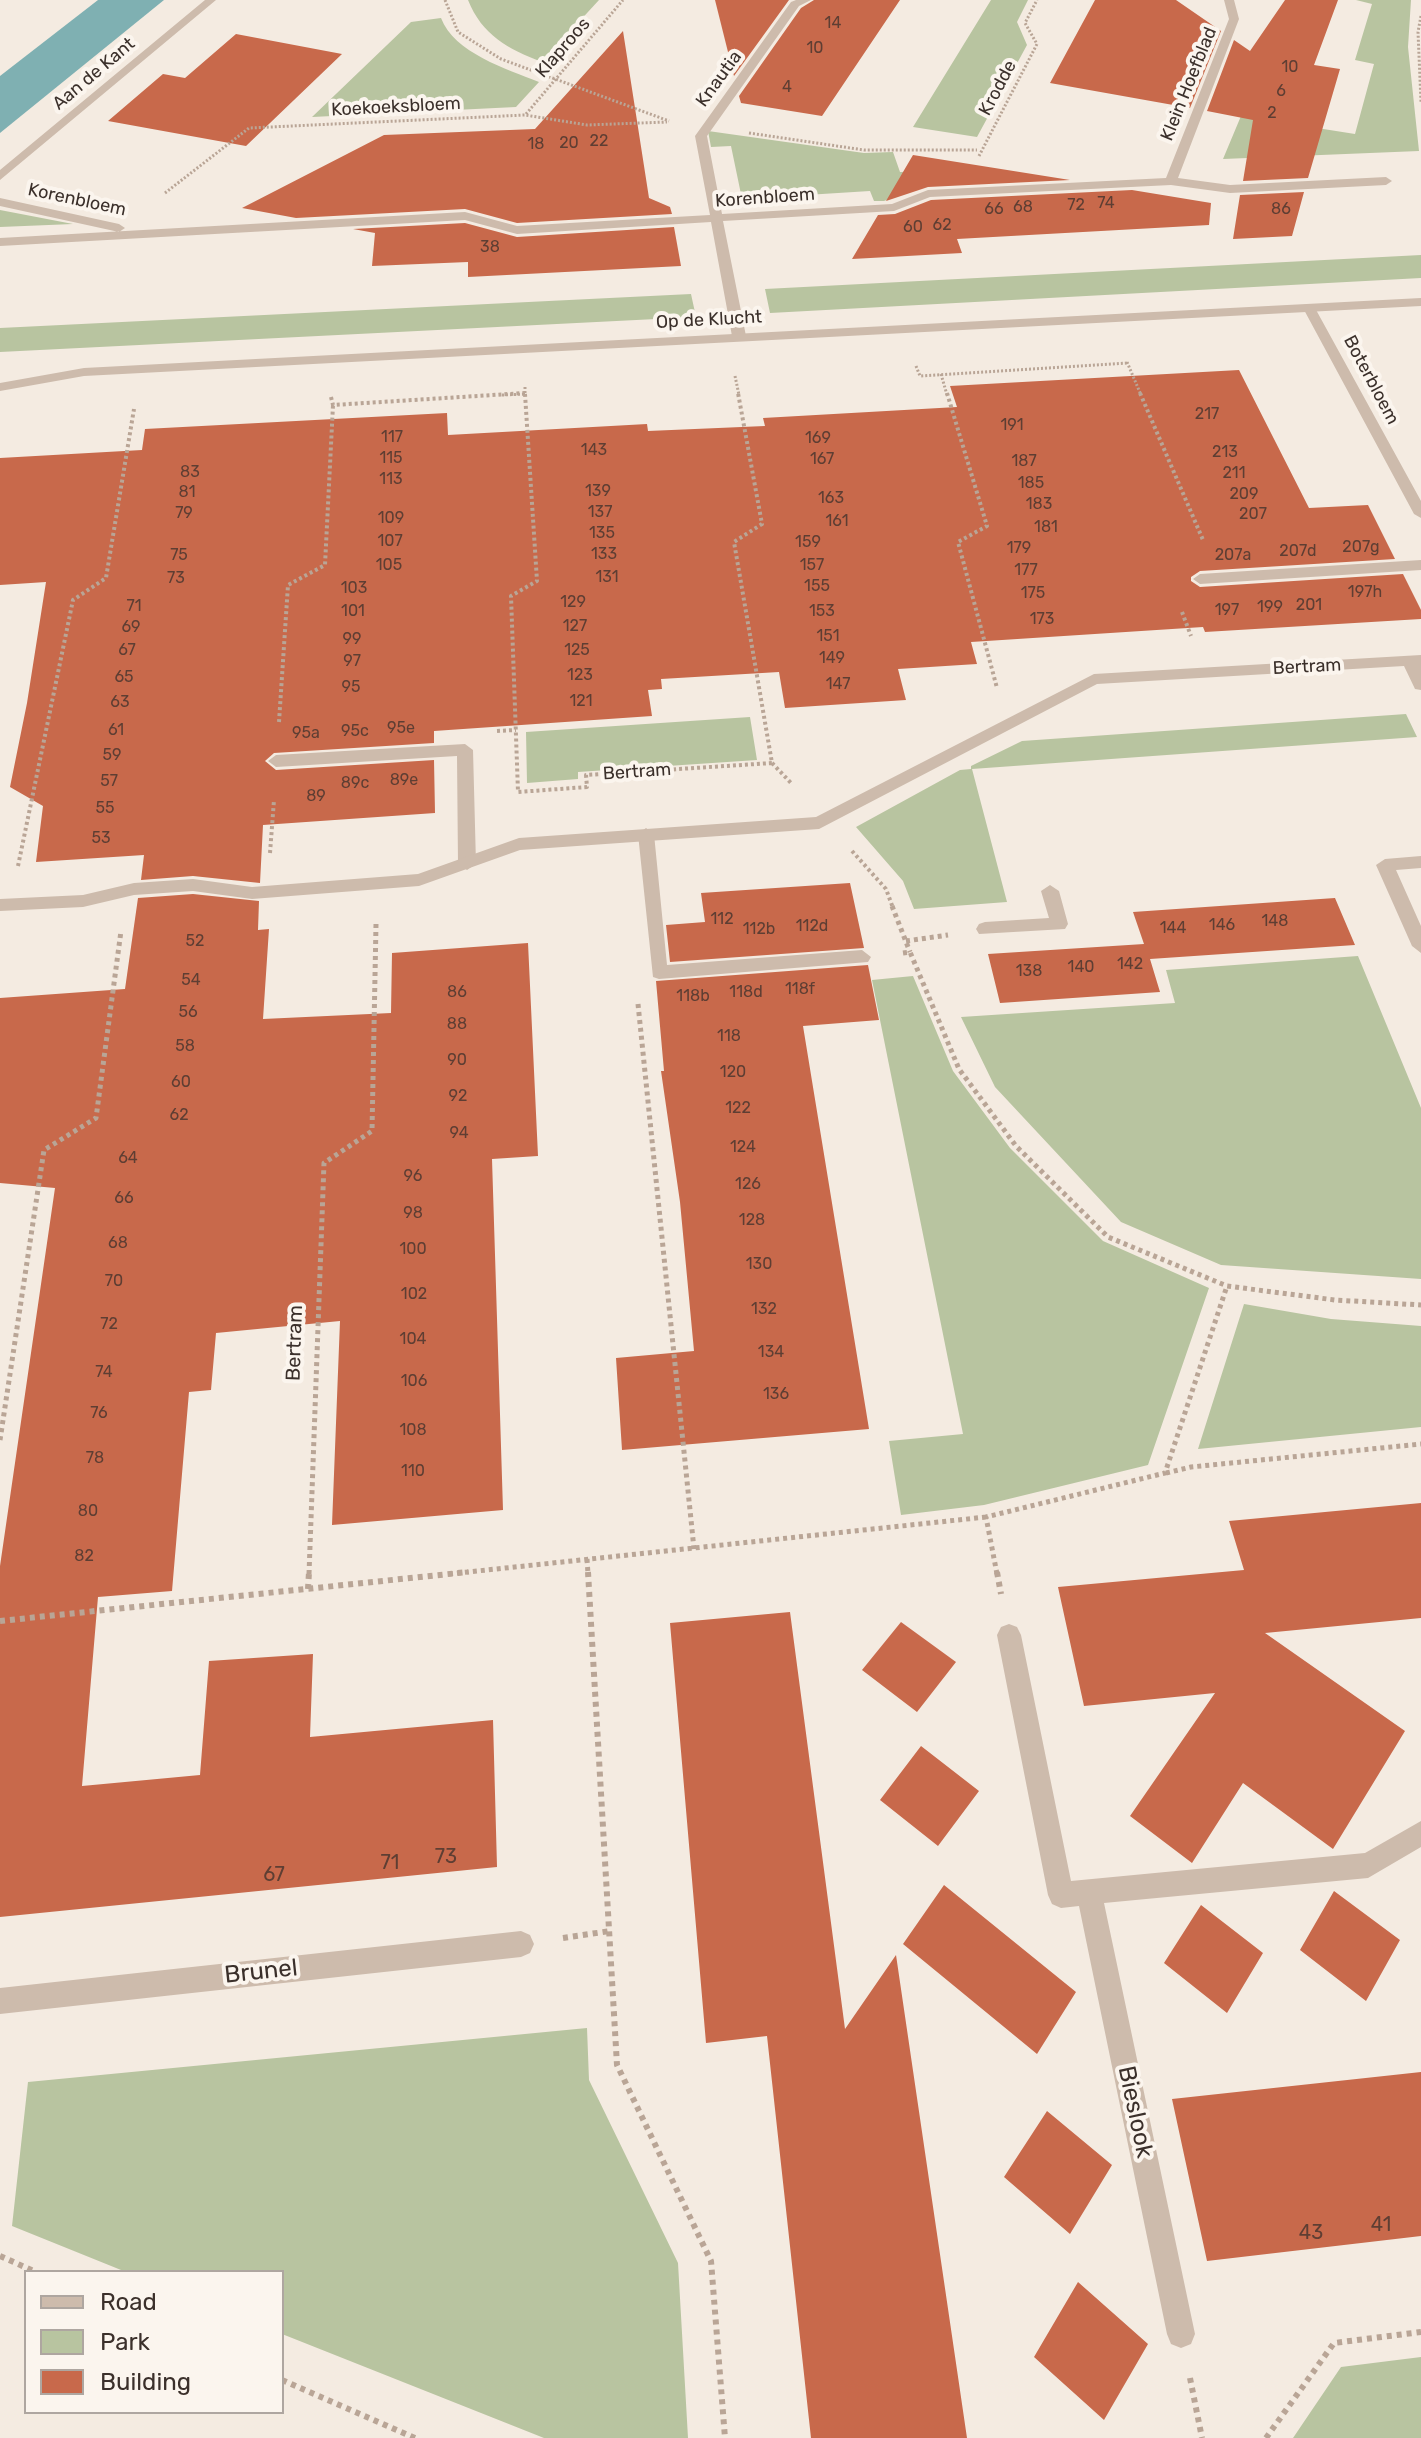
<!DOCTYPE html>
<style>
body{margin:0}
#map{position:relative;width:1421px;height:2438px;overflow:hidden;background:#f4ebe1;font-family:Rubik,sans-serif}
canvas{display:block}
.legend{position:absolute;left:24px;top:2270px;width:260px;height:144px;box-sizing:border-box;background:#fbf5ee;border:2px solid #aea6a0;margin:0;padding:10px 14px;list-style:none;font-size:24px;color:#3b302b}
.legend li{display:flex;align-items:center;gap:16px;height:40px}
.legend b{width:40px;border:2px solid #aea6a0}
</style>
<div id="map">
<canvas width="1421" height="2438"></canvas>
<ul class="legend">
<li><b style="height:10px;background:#cdbbac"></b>Road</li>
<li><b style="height:22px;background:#b8c4a0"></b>Park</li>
<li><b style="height:22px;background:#c8694b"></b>Building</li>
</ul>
</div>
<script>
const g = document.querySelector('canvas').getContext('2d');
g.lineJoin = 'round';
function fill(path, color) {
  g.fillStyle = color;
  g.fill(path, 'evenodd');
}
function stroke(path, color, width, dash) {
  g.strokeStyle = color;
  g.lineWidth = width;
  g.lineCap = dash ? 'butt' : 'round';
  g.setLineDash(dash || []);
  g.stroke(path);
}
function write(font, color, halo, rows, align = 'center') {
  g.font = font + ' Rubik,sans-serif';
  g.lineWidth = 8;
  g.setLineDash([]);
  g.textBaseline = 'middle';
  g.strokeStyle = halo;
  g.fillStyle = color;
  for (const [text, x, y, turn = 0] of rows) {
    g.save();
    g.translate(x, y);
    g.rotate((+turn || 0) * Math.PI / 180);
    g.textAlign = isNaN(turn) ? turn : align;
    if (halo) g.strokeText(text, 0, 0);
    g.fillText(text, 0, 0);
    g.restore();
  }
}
fill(new Path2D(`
 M468 0H599L542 62C508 49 482 35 468 0Z
 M991 0H1028L1017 22 1027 45 977 137 913 127Z
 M1356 0H1411L1408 47 1419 151 1223 159 1241 116 1355 134 1374 64 1355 60 1372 4Z
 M441 18C454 53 507 69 539 82L516 107 312 117 411 22Z
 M708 131 864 153 893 152 900 172 965 170 884 201H874L870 191 742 199 731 146 711 147Z
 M0 210 73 224 0 227Z
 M1421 255V278L770 313 765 289Z
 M691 294 696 317 0 352V328Z
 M1406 714 1417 737 972 769 1007 902 914 909 903 881 856 827 960 770 971 769V766L1022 741Z
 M750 717 757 760 578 772V779L527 783 526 732Z
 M1358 956 1421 1108V1279L1221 1265 1121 1222 995 1087 961 1017 1175 1003 1166 970Z
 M913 976 953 1071 1010 1148 1103 1241 1209 1288 1148 1465 984 1505 901 1515 889 1441 963 1434 872 980Z
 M1244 1304 1331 1319 1421 1326V1427L1198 1449Z
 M587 2028 589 2080 678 2263 688 2438H544L282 2334V2272H126L12 2226 28 2082Z
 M1421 2357V2438H1293L1341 2367Z`), '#b8c4a0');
fill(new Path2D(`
 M98 0H164L0 133V76Z`), '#7fb0b2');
fill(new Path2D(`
 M715 0H789L734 76Z
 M814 0H900L822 116 741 103 739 96 801 8Z
 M1095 0H1176L1221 31 1190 108 1050 83Z
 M1285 0H1338L1314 65 1340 69 1308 178 1243 181 1253 120 1207 111 1234 40 1250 51Z
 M623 31 649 198 670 207 672 214 517 223 465 209 296 218 242 208 384 135 535 129Z
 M236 34 342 54 246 146 108 121 163 74 185 78Z
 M913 155 1070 180 928 187 886 201Z
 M1132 190 1211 203 1209 225 957 239 962 253 852 259 878 215 895 214 931 200Z
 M1304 192 1292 236 1233 239 1240 195Z
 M465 223 517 237 674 227 681 266 468 277V262L372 266 375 233 353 229Z
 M1239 370 1309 508 1368 505 1395 559 1200 571 1191 577V581L1200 587 1403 574 1421 610V619L1205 632 1203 627 971 642 977 664 898 669 906 700 785 708 779 672 661 679 662 689 648 690 652 716 434 731V743L274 753 265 761 276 770 434 760 435 813 263 825 260 883 193 876 141 880 144 855 36 862 43 806 10 787 27 703 46 582 0 585V458L142 450 145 429 447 413 448 435 647 424 648 431 765 426 763 418 957 407 950 386Z
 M850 883 864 948 670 962 666 925 705 922 701 893Z
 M193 894 259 901 258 930 269 929 263 1019 391 1013 392 953 528 943 538 1156 492 1159 503 1510 332 1525 340 1321 216 1333 211 1390 189 1392 172 1591 98 1597 82 1786 200 1775 209 1661 313 1654 310 1737 493 1720 497 1867 0 1917V1566L55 1188 0 1183V998L125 989 138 898Z
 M1335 898 1355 945 1150 959 1160 992 1000 1003 988 954 1144 944 1133 912Z
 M868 965 879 1020 803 1026 869 1429 622 1450 616 1358 694 1351 680 1202 661 1071H664L656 981Z
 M1421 1503V1618L1265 1633 1405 1731 1333 1849 1243 1783 1192 1863 1130 1816 1215 1693 1084 1706 1058 1587 1244 1570 1229 1521Z
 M790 1612 845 2029 896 1955 967 2438H811L767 2036 706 2043 670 1623Z
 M901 1622 956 1662 917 1712 862 1670Z
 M921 1746 979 1791 938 1846 880 1800Z
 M944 1885 1076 1992 1037 2054 903 1944Z
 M1334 1891 1400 1940 1366 2001 1300 1950Z
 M1201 1905 1263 1953 1227 2013 1164 1963Z
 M1421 2072V2236L1207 2261 1172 2099Z
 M1047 2111 1112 2165 1070 2234 1004 2177Z
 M1078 2282 1148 2344 1104 2420 1034 2357Z`), '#c8694b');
stroke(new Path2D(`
 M445 0 458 32 501 59 669 121
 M1421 16 1418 32 1421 102
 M526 114 623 0
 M749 133 864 150H977
 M979 156 1037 44 1025 23 1037 0
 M165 193 249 128 525 115 587 125 667 122
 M1127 362 1141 395
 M916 366 920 376 1127 363
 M941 374 947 395
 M735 376 739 395
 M502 395 525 394V387`), '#b9a596', 3, [2, 2]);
stroke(new Path2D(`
 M947 393 987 526 958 542 997 688
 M1140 393 1203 540
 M525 394 537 581 511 596 518 792 587 787 586 775 772 763 734 542 762 524 738 393
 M331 397 333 405 525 393
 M1182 612 1191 636
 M279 722 288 585 325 565 333 405
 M497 731 516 730
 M772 763 792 784
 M852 851 886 889 893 908
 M270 853 274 800
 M18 866 73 600 106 578 134 409`), '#b9a596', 4, [3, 3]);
stroke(new Path2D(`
 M892 906 910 952
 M906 941 948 935
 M903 953 910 952 959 1069 1016 1146 1108 1237 1227 1286 1335 1300 1421 1305
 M638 1004 694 1549
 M0 1440 44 1150 96 1118 121 931
 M1166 1473 1191 1467 1421 1444
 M587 1559 588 1574
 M309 1574 324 1163 372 1131 376 924
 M449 1574 986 1517
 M997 1574 986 1517 1165 1473 1227 1286`), '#b9a596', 5, [4, 4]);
stroke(new Path2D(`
 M588 1572 617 2065 711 2261 725 2438
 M997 1572 1001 1594
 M308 1589 309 1572
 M0 1621 468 1572
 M563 1938 610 1931
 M0 2256 36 2272
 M1190 2378 1202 2438
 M282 2380 415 2438
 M1266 2438 1334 2343 1421 2332`), '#b9a596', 6, [5, 5]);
fill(new Path2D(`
 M1421 560V570L1200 584 1193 579 1200 574Z
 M465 744 473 750 476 864 467 870 458 864 457 756 276 767 268 761 276 755Z
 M646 828 654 834 667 965 862 950 871 957 868 962 659 979 653 977 638 834Z
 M1050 885 1059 891 1068 924 1065 929 979 934 976 929 979 924 985 922 1049 918 1041 891Z`), '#cdbbac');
fill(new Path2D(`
 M205 0H216L0 180V170Z
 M796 0H811L799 6 707 136 722 214 892 204 928 190 1166 178 1229 19 1224 0H1234L1239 19 1178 178 1230 185 1386 177 1392 181 1386 185 1230 193 1171 185 930 197 894 211 723 221 746 336 739 340 732 336 711 222 517 234 465 220 0 246V238L465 212 517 226 710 215 695 136 791 2Z
 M0 198 119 224 125 228 119 232 0 206Z
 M1304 305 1315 308 1421 501V518L1414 514 1303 308Z
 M1421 655V690L1415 689 1404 666 1097 684 819 829 520 850 419 886 252 899 193 891 134 895 83 907 0 911V899L83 895 134 883 193 879 252 887 418 874 519 838 816 817 1094 674Z
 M1421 856V868L1396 870 1421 926V953L1412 946 1376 865 1385 859Z
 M1009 1624 1017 1627 1021 1635 1071 1881 1365 1853 1421 1821V1847L1368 1878 1104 1903 1195 2334 1191 2344 1181 2348 1171 2344 1167 2334 1079 1906 1061 1908 1052 1904 1048 1895 997 1635 1001 1627Z
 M521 1931 530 1935 534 1944 530 1953 521 1957 0 2014V1988Z`), '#cdbbac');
fill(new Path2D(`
 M1421 298V306L84 376 0 391V383L84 368Z`), '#cdbbac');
write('16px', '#5e3e33', null, [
 ["14",833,23],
 ["10",815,48],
 ["10",1290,67],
 ["4",787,87],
 ["6",1281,91],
 ["2",1272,113],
 ["22",599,141],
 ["20",569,143],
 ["18",536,144],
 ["74",1106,203],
 ["72",1076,205],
 ["68",1023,207],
 ["66",994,209],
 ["86",1281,209],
 ["62",942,225],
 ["60",913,227],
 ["38",490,247],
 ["217",1207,414],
 ["191",1012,425],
 ["117",392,437],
 ["169",818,438],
 ["143",594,450],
 ["213",1225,452],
 ["115",391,458],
 ["167",822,459],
 ["187",1024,461],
 ["83",190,472],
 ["211",1234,473],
 ["113",391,479],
 ["185",1031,483],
 ["139",598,491],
 ["81",187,492],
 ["209",1244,494],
 ["163",831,498],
 ["183",1039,504],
 ["137",600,512],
 ["79",184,513],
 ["207",1253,514],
 ["109",391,518],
 ["161",837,521],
 ["181",1046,527],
 ["135",602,533],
 ["107",390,541],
 ["159",808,542],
 ["207g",1361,547],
 ["179",1019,548],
 ["207d",1298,551],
 ["133",604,554],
 ["75",179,555],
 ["207a",1233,555],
 ["105",389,565],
 ["157",812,565],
 ["177",1026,570],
 ["131",607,577],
 ["73",176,578],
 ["155",817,586],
 ["103",354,588],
 ["197h",1365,592],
 ["175",1033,593],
 ["129",573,602],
 ["201",1309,605],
 ["71",134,606],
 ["199",1270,607],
 ["197",1227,610],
 ["101",353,611],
 ["153",822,611],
 ["173",1042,619],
 ["127",575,626],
 ["69",131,627],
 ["151",828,636],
 ["99",352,639],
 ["67",127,650],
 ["125",577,650],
 ["149",832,658],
 ["97",352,661],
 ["123",580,675],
 ["65",124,677],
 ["147",838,684],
 ["95",351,687],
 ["121",581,701],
 ["63",120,702],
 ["95e",401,728],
 ["61",116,730],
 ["95c",355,731],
 ["95a",306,733],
 ["59",112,755],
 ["89e",404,780],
 ["57",109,781],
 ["89c",355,783],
 ["89",316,796],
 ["55",105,808],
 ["53",101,838],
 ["112",722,919],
 ["148",1275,921],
 ["146",1222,925],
 ["112d",812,926],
 ["144",1173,928],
 ["112b",759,929],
 ["52",195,941],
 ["142",1130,964],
 ["140",1081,967],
 ["138",1029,971],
 ["54",191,980],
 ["118f",800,989],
 ["86",457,992],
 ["118d",746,992],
 ["118b",693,996],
 ["56",188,1012],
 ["88",457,1024],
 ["118",729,1036],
 ["58",185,1046],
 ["90",457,1060],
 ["120",733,1072],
 ["60",181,1082],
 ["92",458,1096],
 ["122",738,1108],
 ["62",179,1115],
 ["94",459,1133],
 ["124",743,1147],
 ["64",128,1158],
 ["96",413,1176],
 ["126",748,1184],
 ["66",124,1198],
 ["98",413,1213],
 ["128",752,1220],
 ["68",118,1243],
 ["100",413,1249],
 ["130",759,1264],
 ["70",114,1281],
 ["102",414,1294],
 ["132",764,1309],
 ["72",109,1324],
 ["104",413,1339],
 ["134",771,1352],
 ["74",104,1372],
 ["106",414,1381],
 ["136",776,1394],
 ["76",99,1413],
 ["108",413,1430],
 ["78",95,1458],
 ["110",413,1471],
 ["80",88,1511],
 ["82",84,1556]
]);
write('18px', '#3b302b', '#fbf5ee', [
 ["Klaproos",563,48,-49],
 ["Aan de Kant",94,74,-40],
 ["Knautia",719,79,-54],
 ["Klein Hoefblad",1189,84,-68],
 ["Krodde",998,88,-62],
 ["Koekoeksbloem",396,107,-3],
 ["Korenbloem",765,198,-4],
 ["Korenbloem",77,200,12],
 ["Op de Klucht",709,320,-3],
 ["Boterbloem",1371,380,62],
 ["Bertram",1307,667,-3],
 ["Bertram",637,772,-4]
]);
write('20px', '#3b302b', '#fbf5ee', [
 ["Bertram",295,1343,-88]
]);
write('20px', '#5e3e33', null, [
 ["73",446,1857],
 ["71",390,1863],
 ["67",274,1875],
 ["41",1381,2225],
 ["43",1311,2233]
]);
write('24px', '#3b302b', '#fbf5ee', [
 ["Brunel",261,1972,-6],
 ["Bieslook",1135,2112,78]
]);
</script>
